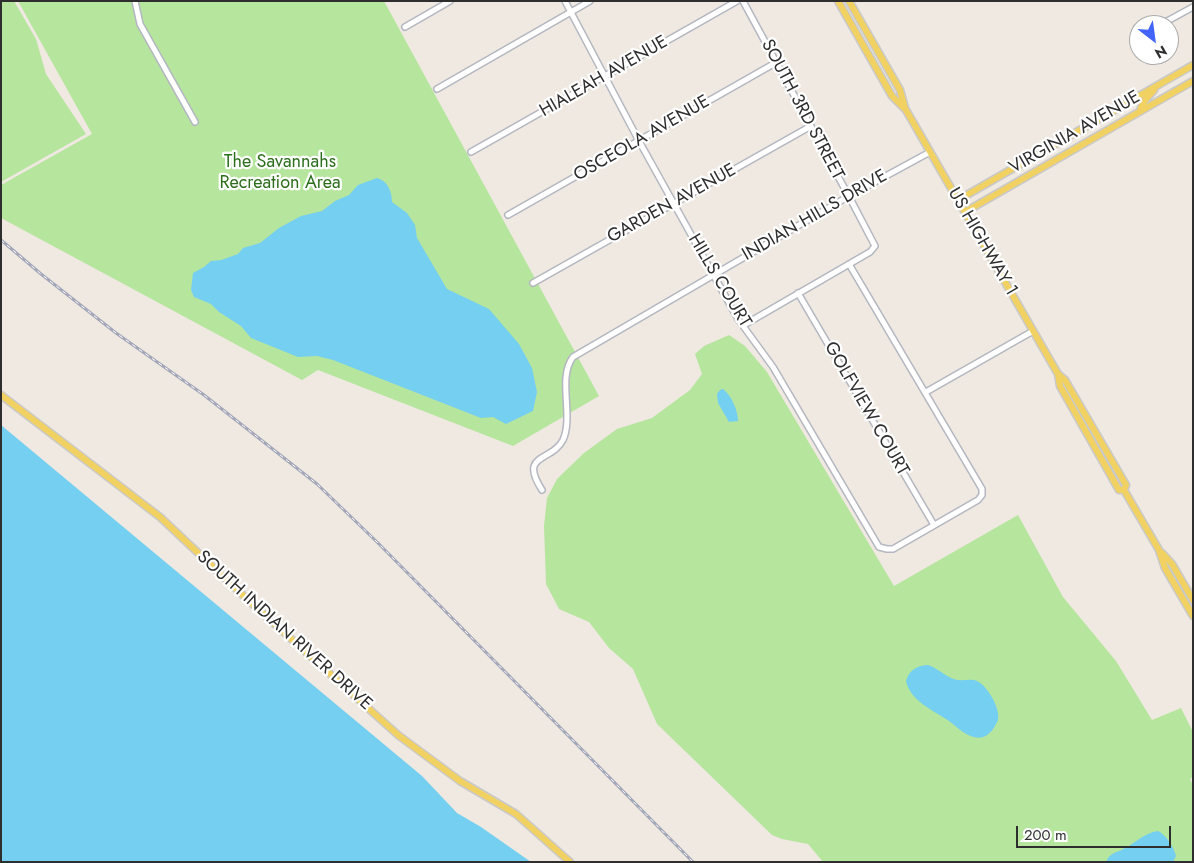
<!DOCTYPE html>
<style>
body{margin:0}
#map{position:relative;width:1194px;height:863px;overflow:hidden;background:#efe9e1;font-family:Jost,sans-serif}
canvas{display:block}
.frame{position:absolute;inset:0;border:2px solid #2e2e2e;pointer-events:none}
.north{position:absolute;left:1129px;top:15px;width:50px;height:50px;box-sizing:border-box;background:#fff;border:1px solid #ababab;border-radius:50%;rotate:150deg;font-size:14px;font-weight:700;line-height:20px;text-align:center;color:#2e2e2e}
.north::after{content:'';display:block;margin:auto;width:18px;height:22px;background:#4264fb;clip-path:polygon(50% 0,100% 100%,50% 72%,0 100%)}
.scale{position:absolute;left:1016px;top:826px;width:155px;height:22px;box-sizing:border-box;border:2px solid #2e2e2e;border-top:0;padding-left:6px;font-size:15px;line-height:18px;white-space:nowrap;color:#2e2e2e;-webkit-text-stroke:4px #fff;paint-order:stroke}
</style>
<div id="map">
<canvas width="1194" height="863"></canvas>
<div class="frame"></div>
<div class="north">N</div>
<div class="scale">200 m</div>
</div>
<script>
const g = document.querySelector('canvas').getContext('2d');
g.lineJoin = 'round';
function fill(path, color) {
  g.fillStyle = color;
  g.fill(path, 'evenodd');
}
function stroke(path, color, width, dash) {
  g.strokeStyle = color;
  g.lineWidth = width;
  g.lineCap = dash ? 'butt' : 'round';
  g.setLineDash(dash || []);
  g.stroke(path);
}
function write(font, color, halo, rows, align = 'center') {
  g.font = font + ' Jost,sans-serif';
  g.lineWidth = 4.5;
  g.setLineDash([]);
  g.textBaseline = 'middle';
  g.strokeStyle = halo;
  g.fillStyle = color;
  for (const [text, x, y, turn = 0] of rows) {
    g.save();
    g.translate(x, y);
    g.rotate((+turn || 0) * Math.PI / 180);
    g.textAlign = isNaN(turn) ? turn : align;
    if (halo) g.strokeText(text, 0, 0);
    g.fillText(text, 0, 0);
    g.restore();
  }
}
fill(new Path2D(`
 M1 1H14L36 39 46 74 86 134 1 182Z
 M18 1H384L599 396 513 446 318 370 302 380 1 218V185L92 134Z
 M729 335 745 346 767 372 894 586 1018 515 1063 597 1116 661 1152 720 1181 708 1193 732V777L1190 779 1193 785V862H823L808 844 782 839 772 835 657 724 633 669 609 648 589 622 559 609 546 584 544 526 547 498 557 479 584 453 617 429 652 418 690 390 702 374 695 354 704 346Z`), '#b6e59e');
fill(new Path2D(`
 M377 178C388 181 392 192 392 202L407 213 415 225 417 238 447 289 489 309 519 344 532 368 537 392 533 411 506 424 493 417 481 418 333 360 317 356 298 357 251 338 241 326 219 312 211 304 194 297 191 290 193 273 204 267 211 261 221 260 238 254 243 248 260 243 279 228 301 216 322 211 335 201 349 195 358 185Z
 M723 389C732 396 738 411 738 421L729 422 718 403 717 394 720 390Z
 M1 425 422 776 457 813 481 827 531 862H1Z
 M928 665C937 668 943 674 951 678 959 682 966 679 974 680 986 682 1001 709 998 720 995 727 990 735 983 737 969 741 957 726 946 719 932 710 910 700 906 681 909 670 918 665 928 665Z
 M1158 831C1166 835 1174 847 1176 856L1173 862H1106C1110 852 1117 853 1125 848 1137 842 1144 833 1158 831Z`), '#75cff0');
const minor = new Path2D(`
 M135 1 140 24 195 122
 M565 1 639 141 738 319 773 367 879 547 887 549H893L978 500 982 495V489L849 264
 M743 1 853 204 875 246 870 252 744 325
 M1160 25 1193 7
 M405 27 450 1
 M1137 37 1139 36
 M437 89 590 1
 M471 152 737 1
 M508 215 777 62
 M533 283 811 126
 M798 293 934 525
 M926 392 1033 331
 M542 490C518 453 552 462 563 440 574 416 557 378 573 357L849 196 930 152`);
const major = new Path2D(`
 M838 1 892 96 906 110 1058 374 1065 380 1126 485 1124 490
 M849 1 900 90 905 108
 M1140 111C1142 102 1148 97 1154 90
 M958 200 1193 65
 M965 212 1193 81
 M1058 374 1060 386 1119 490H1124L1159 550 1165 568 1193 616
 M1 395 160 517 248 600 398 735 460 781 516 814 570 862
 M1162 553 1172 564 1193 600`);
stroke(minor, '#b4b7c1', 8);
stroke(major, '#c9c9c9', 9);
stroke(minor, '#fff', 5);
stroke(major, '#f2d163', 6);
const rail = new Path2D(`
 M1 240 41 274 116 333 204 395 317 484 377 542 693 862`);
stroke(rail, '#a3a6b8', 3);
stroke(rail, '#fff', 1, [4]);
write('18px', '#2e2e2e', '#fff', [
 ["HIALEAH AVENUE",604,77,-30],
 ["SOUTH 3RD STREET",802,110,62],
 ["VIRGINIA AVENUE",1075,133,-30],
 ["OSCEOLA AVENUE",642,139,-30],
 ["GARDEN AVENUE",672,204,-29],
 ["INDIAN HILLS DRIVE",815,216,-30],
 ["US HIGHWAY 1",982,242,60],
 ["HILLS COURT",719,281,59],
 ["GOLFVIEW COURT",866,409,60],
 ["SOUTH INDIAN RIVER DRIVE",284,631,42]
]);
write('18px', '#2c6e1b', '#fff', [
 ["The Savannahs",280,163],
 ["Recreation Area",280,184]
]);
</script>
